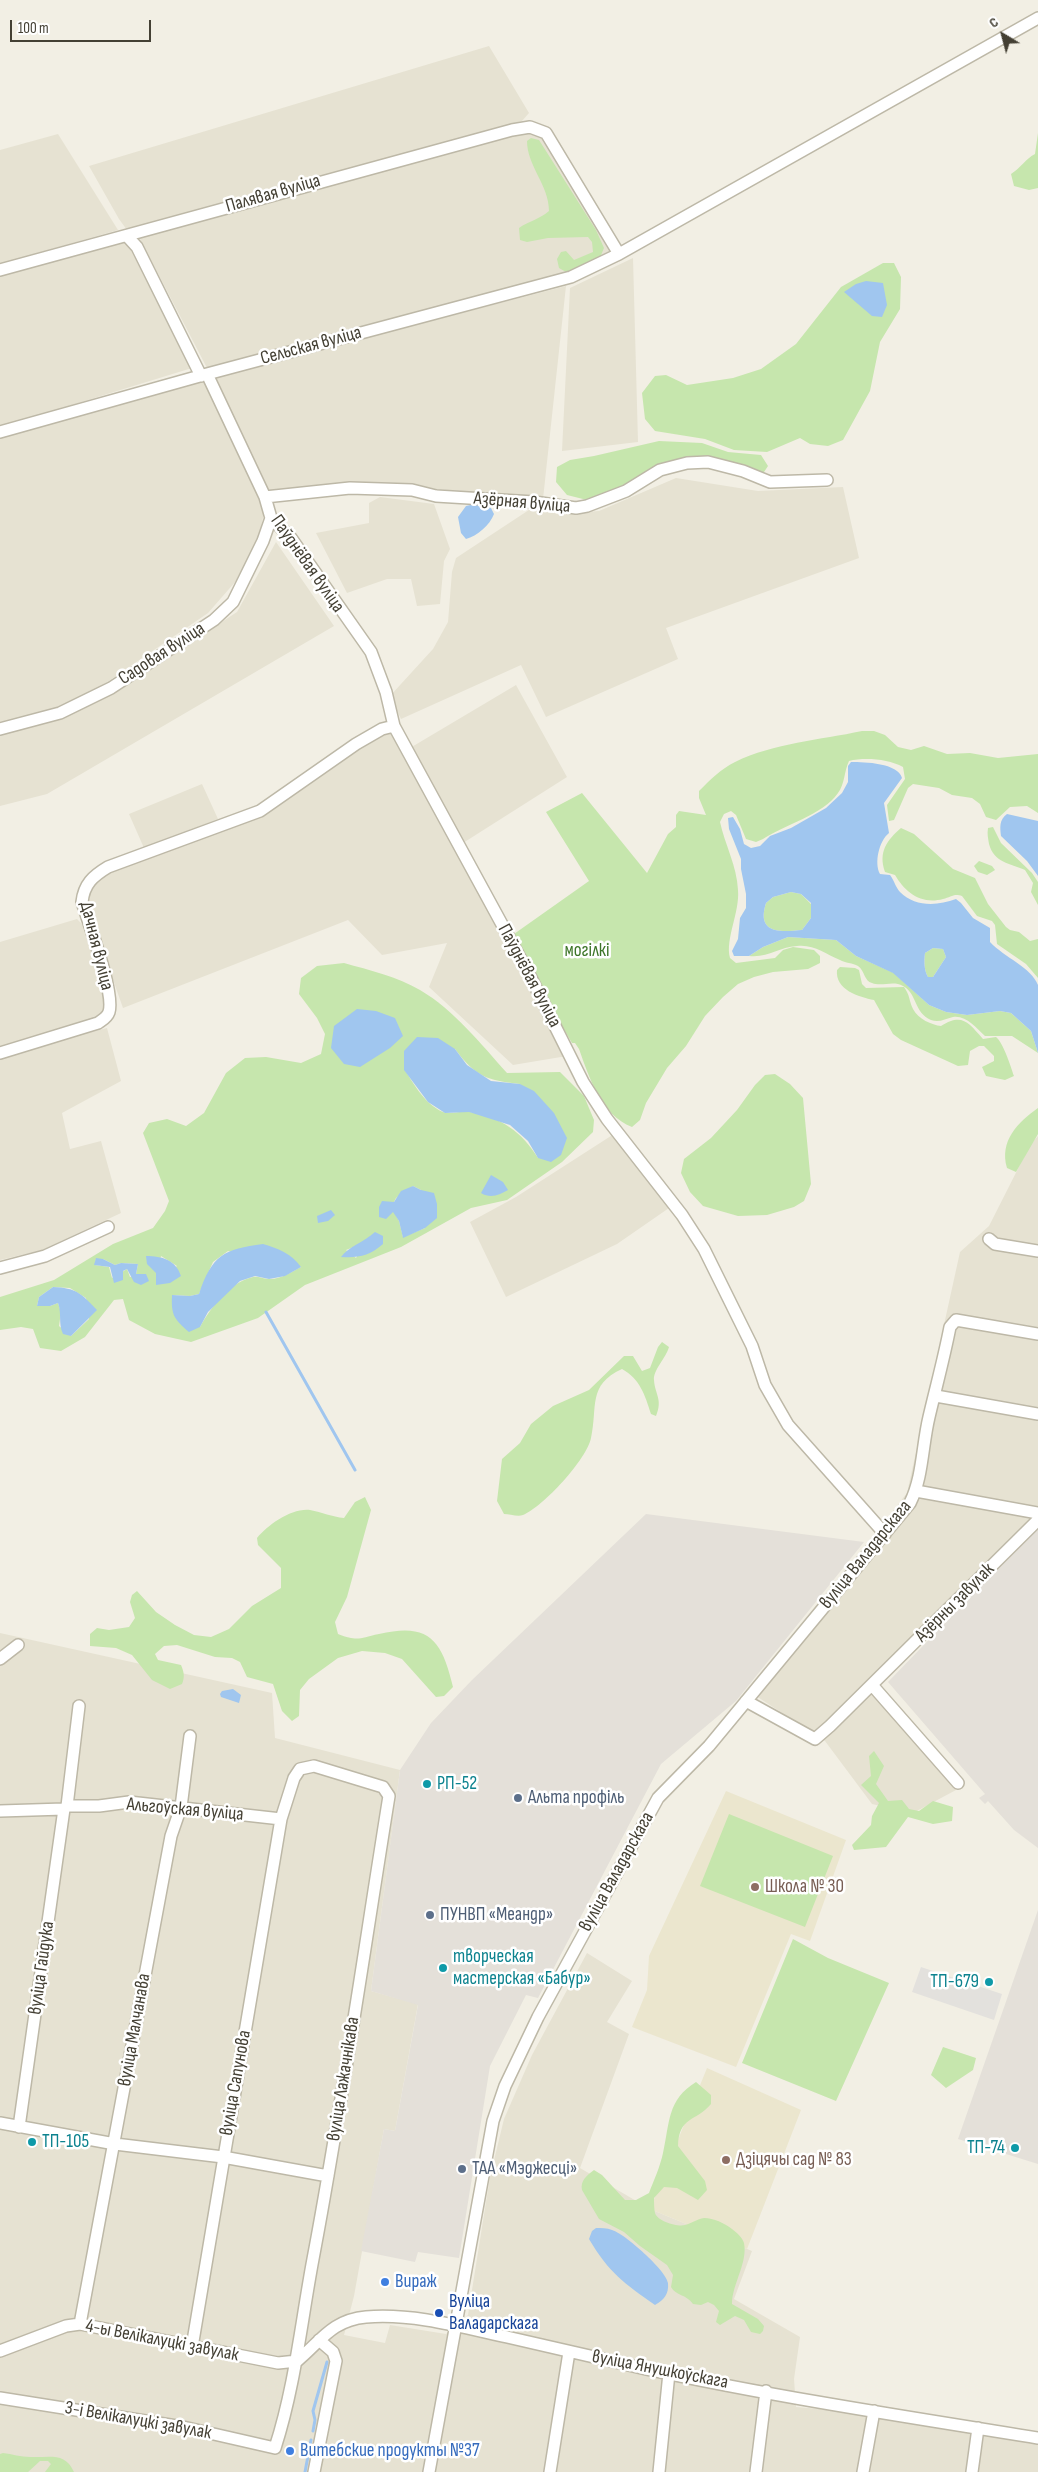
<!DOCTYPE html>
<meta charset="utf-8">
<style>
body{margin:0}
#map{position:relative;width:1038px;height:2472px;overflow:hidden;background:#f2efe4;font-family:"Sofia Sans Condensed",sans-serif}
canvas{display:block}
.north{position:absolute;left:978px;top:10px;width:50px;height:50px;-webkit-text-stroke:4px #fff;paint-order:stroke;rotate:323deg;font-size:14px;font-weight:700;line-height:20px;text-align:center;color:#444034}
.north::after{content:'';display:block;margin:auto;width:18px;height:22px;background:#444034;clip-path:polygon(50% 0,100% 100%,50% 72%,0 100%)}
.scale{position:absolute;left:10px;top:20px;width:141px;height:22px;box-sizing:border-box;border:2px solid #444034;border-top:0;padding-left:6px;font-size:15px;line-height:18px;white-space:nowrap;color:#444034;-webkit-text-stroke:4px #fff;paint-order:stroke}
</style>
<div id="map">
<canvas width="1038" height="2472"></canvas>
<div class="north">С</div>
<div class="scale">100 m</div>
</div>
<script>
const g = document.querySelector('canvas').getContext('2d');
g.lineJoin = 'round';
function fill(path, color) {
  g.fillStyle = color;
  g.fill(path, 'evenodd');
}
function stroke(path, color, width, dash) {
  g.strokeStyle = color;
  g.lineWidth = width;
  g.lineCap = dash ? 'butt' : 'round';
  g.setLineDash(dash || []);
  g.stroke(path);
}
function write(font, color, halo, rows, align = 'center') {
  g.font = font + ' "Sofia Sans Condensed",sans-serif';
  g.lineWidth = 5;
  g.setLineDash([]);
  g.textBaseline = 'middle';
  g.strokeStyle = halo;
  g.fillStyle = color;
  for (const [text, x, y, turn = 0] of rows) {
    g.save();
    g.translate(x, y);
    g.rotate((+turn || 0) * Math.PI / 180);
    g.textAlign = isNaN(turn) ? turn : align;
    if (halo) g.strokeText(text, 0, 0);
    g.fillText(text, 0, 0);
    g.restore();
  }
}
fill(new Path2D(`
 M489 46 529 113 522 121 127 230 119 219 89 166Z
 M528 131 541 137 611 251 566 275 207 368 139 237Z
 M58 134 118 230 0 264V150Z
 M126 241 192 368 0 427V275Z
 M633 258 638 442 562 451 570 288Z
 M566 286 543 499 383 484 267 492 214 377Z
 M204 381 260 497 264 513 259 536 236 581 208 613 97 689 46 712 0 722V438Z
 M676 478 758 491 843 487 859 558 666 628 678 659 546 717 521 665 401 719 390 696 433 649 448 622 452 572 456 558 535 506 557 514 599 511Z
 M380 497 434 504 450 549 444 561 440 604 417 606 411 579H387L347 593 316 533 369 523V503Z
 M276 542 334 626 47 794 0 806V734L55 721 141 675 237 612Z
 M516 685 567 777 463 843 410 748Z
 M380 734H391L567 1056 513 1065 429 987 447 943 382 955 348 920 123 1008 86 903 87 889 103 873 256 817Z
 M202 784 218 819 144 848 129 814Z
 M77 919 86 928 106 1007 99 1018 0 1048V942Z
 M107 1028 121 1081 62 1113 70 1149 101 1141 121 1213 42 1250 0 1260V1055Z
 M614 1134 669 1208 617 1244 506 1297 470 1222 516 1197Z
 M1038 1136V1524L872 1692 956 1790 913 1813 872 1804 825 1741 750 1692 907 1493 960 1252 989 1226 1030 1145Z
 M0 1633 272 1693 275 1738 400 1770 371 1991 418 2004 395 2131 384 2129 354 2296 344 2335 385 2343 390 2325 446 2334 468 2315 490 2177 504 2119 532 2055 587 1953 632 1981 607 2022 629 2034 580 2168 650 2209 752 2251 734 2299 800 2337 794 2379 796 2407 878 2414 1038 2442V2472H0Z`), '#e6e2d2');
fill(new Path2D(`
 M646 1514 864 1542 736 1701 661 1764 538 1998 526 1995 490 2066 459 2258 418 2252 415 2262 361 2251 384 2129 395 2131 418 2005 371 1991 400 1770 431 1723 472 1680Z
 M1038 1527V1848L1014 1830 988 1801 985 1804 979 1798 985 1794 888 1682Z
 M1038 1910V2164L958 2139Z`), '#e4e0d9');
fill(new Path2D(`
 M726 1791 846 1840 810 1941 791 1934 736 2067 632 2027 647 1990 649 1956Z
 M707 2068 801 2110 747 2249 650 2209Z`), '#ebe6ce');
fill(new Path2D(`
 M1038 133V188L1029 190 1014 186 1011 174C1021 168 1025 159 1035 154Z
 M531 138 539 140 596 230 604 248 599 260 566 272 559 268 557 259 561 252 566 251 574 260 593 252 592 242 588 237 548 238 527 242 520 240 519 228C529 221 540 219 549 211 549 185 527 166 527 141Z
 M883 263H894L901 277 900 309 880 342 870 391 843 440 828 446 810 444 800 438 767 452 734 450 705 439 655 431 645 419 642 393 655 376 666 375 687 385 733 378 761 369 796 344 841 287Z
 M659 441 702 443 728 452 761 455 768 466 762 475 673 461 650 470 630 485 587 500 567 495 556 482 557 467 570 460 594 456Z
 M862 731H874L885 735 898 747 911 750 924 746 947 754 970 753 998 758 1038 754V813L1027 806 1010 807 996 820 986 817 980 804 972 798 952 795 939 788 913 784 908 788 894 820 889 821 887 805 905 779 903 767C888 759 865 757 849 761 844 771 845 784 838 793 823 815 784 825 763 839L756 842 746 839 736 815 731 811 724 814 720 822C725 845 737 866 738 890 740 912 725 939 730 958L736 963 775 958 783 950 793 947 814 950 820 956V963L808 969 773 972 754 977 738 984 723 997 705 1016 686 1046 667 1068 646 1103 640 1120 632 1127C601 1115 589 1077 579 1049L575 1043H572L534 979 532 968 514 934 589 881 546 812 582 793 647 873 668 834 676 827V815L679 811 706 815 699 798V791C710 780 721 769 735 762 774 743 820 740 862 731Z
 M993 827 1001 843 1032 873 1038 882V905L1031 892 1033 883 1025 870C1010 863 994 863 989 844 988 838 987 834 988 828Z
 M901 828 914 834 953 869 975 878 988 904 1006 927 1010 930 1019 932 1030 941 1038 939V978L1026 964 997 944 995 925 992 921 977 916 962 896C954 893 951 897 943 899 921 905 905 892 895 875L885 872C878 852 887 840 901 828Z
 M979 861 992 866 995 870 987 875 978 872 974 866Z
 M791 892 801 894 811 904V918L802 930C780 932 756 934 766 903L773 897Z
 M788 937 836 940 856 956 894 973 929 1005 946 1012 967 1015 1000 1011 1011 1013 1031 1031 1038 1053 1012 1036H985C976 1028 966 1015 953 1017 945 1019 939 1023 931 1020 914 1013 917 993 903 986 893 980 882 987 872 983 864 981 865 971 858 966 853 963 845 963 840 960 825 954 814 944 797 946 778 947 769 958 749 956L763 947Z
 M933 948 943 949 946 957 933 977H928C924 970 924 961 925 953Z
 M344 963C369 970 398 977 420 990 454 1010 481 1044 507 1073L560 1072 584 1096 594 1120 593 1132 562 1162 507 1200 471 1208 401 1247 305 1285 258 1318 191 1342 155 1334 129 1320 123 1299 114 1300 85 1337 61 1351 40 1348 33 1329 21 1327 0 1330V1297L54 1280 113 1244 153 1228 165 1211 169 1201 143 1133 149 1123 167 1119 186 1126 204 1113 226 1073 245 1058 266 1057 301 1063 321 1054 325 1034 317 1018 299 994 301 978 317 966ZM455 1049C476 1077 486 1080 520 1084L538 1158C521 1131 502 1118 470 1112 462 1110 451 1115 443 1112 425 1104 415 1086 405 1070ZM413 1186 421 1190 425 1228 403 1237 399 1221 389 1202H394L396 1198ZM367 1239 356 1258 346 1250 359 1245ZM228 1251 301 1267C291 1272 280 1280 268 1279 263 1279 258 1276 253 1277 230 1282 211 1307 200 1327L172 1295 190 1296 199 1294 213 1262ZM161 1256 177 1266 156 1284ZM96 1259H103L115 1265 121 1263 138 1264 136 1274 139 1275 130 1277 127 1269 112 1278 109 1267 95 1265ZM53 1287 70 1288 86 1298 89 1319 71 1336 59 1326 61 1312 58 1303 50 1306H37L39 1297Z
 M840 967 855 968 859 970 862 984 866 988 904 987C910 995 909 1001 913 1009 918 1019 932 1025 941 1026 962 1013 968 1022 983 1039L996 1037C1003 1042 1011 1067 1014 1076L1005 1080 986 1076 982 1067 994 1061V1056L984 1046H979L970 1051 968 1065 958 1066 901 1040 893 1034 874 1000C859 997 835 990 837 970Z
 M775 1074 790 1084 803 1098 811 1184 804 1201 794 1207 767 1215 738 1216 703 1206 690 1192 681 1173 684 1159 711 1138 737 1110 755 1085 765 1075Z
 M1038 1108V1134L1016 1172 1007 1168C999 1141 1018 1122 1038 1108Z
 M662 1342 669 1347C666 1358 653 1370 654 1380 655 1395 663 1399 656 1416L651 1414C645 1395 640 1379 622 1369 587 1385 598 1407 591 1438 587 1459 543 1507 523 1515 518 1517 509 1514 504 1514L497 1501 502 1459 520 1443 531 1424 553 1406 589 1390 624 1356H633L642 1371 650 1368 658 1347Z
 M365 1497 371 1510 347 1597 335 1622 338 1634C359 1642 359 1638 379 1634 429 1622 442 1640 453 1687L444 1696 436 1697 402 1659 385 1653 362 1651 338 1658 309 1679 300 1690 299 1716 292 1721 282 1711 273 1684 247 1677 240 1662 232 1658 215 1657 177 1645 164 1646 155 1654 158 1660 181 1665C184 1672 185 1677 182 1684L170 1689 152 1680 132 1655 116 1648 90 1646V1634L97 1628 109 1630 129 1627 135 1618 130 1602 132 1595 137 1591 156 1612 175 1625 194 1635 211 1637 229 1629 252 1606 281 1588V1568L258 1545 257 1538C268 1525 291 1508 310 1510 322 1512 332 1517 344 1518L355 1502Z
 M874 1751 884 1766 876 1784 888 1801 902 1800 909 1809 919 1811 933 1801 953 1807 952 1821 933 1824 908 1817 886 1847 854 1850 852 1845 871 1825 872 1816 879 1803 861 1785 871 1776 869 1756Z
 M729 1814 833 1856 805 1927 700 1886Z
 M793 1939 828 1958 889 1983 836 2101 742 2063Z
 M943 2047 976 2058 973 2070 946 2088 931 2075Z
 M696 2082 711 2095V2104C696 2122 679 2116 678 2146L705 2181 707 2190 698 2200 677 2188 664 2187 654 2198C654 2202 654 2209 655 2213 658 2222 678 2227 685 2225 692 2223 697 2219 704 2218 714 2218 724 2223 732 2229 737 2233 742 2237 744 2243 748 2263 732 2284 732 2304L758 2319 764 2326 763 2331 760 2334 751 2332 744 2320 735 2316 720 2325 716 2322 719 2311 714 2305 708 2302 701 2305 693 2304C686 2294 676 2296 671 2287L673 2275 667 2265 640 2246 624 2232 599 2219 582 2190C580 2181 587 2175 594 2170L602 2175 625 2200H636L649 2193C654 2180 660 2167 663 2153 670 2122 667 2100 696 2082Z
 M3 2453C12 2454 21 2457 30 2457 48 2458 65 2451 74 2472H45L51 2464 48 2461H40L28 2472H0V2454Z`), '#c6e6ad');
fill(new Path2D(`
 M921 1967 1002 1994 994 2020 912 1992Z`), '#e3e1dd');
fill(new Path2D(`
 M866 281 883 283 887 305 882 317 872 316 844 292 856 284Z
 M479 503 491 508 494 514C490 525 477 536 466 539L461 533 458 517 466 506Z
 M851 762C865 762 898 763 902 778L884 803 889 833C879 841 874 863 880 874L890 875C894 880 896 888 900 892 915 907 937 906 956 899L961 903 973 918 990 928V942C1005 958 1031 967 1038 985V1053L1031 1031 1011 1013 1000 1011 967 1015 946 1012 929 1005 893 973 856 956 836 940 788 937 763 947 749 956H734L732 951 738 939 740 918 746 908V894L741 869V859L729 829 728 818 733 817 740 829 744 844 751 848 760 846 770 836 791 828 826 808 842 793 848 782V766ZM791 892 801 894 811 903V918L802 930C780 932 756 934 766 903L773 897ZM933 948 943 949 946 957 933 977H928C924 970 924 961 925 953Z
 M1007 814 1038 821V876L1027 861 1001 836C1000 827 999 820 1007 814Z
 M357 1009 376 1011 395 1018 403 1036 390 1048 360 1067 344 1064 331 1048 334 1026Z
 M417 1037 438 1038 455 1049 467 1065 491 1081 520 1084 534 1091 554 1113 567 1138 561 1155 551 1162 538 1158 528 1141 510 1125 469 1112 445 1113 428 1102 404 1070V1051Z
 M491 1175 503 1182 508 1190C499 1195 491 1199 481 1193Z
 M413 1186 421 1190 434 1193 437 1204V1218L425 1228 403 1238 399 1221 393 1212 386 1219 379 1217V1207L382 1201 394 1202 401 1191Z
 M331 1210 335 1215 328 1221 318 1223 317 1216Z
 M375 1232 383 1236V1244C369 1256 359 1258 341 1257 348 1247 364 1242 375 1232Z
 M263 1244C279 1249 291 1253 301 1267L285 1276 269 1279 255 1276 240 1281 208 1312 200 1327 189 1332C174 1319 171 1315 172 1295L190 1296 199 1294C212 1255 224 1249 263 1244Z
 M146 1256C162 1256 176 1260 181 1276L170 1283 156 1285V1273L147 1264Z
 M96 1258 103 1259 115 1265 121 1263 138 1264 136 1274H146L149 1281 141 1285 134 1282 127 1269 123 1271V1280L114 1283 110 1267 94 1265Z
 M53 1287C76 1288 81 1293 97 1310L71 1336 63 1334C58 1323 62 1314 58 1303L50 1306H37L39 1297Z
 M233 1689 241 1695 239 1703 221 1697 220 1694 222 1691Z
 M596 2228C601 2228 607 2228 612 2230 624 2233 667 2271 668 2283 669 2294 664 2300 655 2305 624 2283 609 2273 589 2239L592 2231Z`), '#a0c6ef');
stroke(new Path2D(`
 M266 1312 355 1470
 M313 2431 315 2420 313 2411 327 2362
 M305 2472 311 2440`), '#a0c6ef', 3);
const street = new Path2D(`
 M127 236 137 247 201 376
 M0 270 512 130 530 127 546 133 619 254
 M207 374 265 497 271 518 291 538 371 652 386 692 394 726 529 974 583 1082 607 1119 682 1215 704 1249 752 1346 765 1385 788 1425 885 1534
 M0 432 207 374 571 277 619 254 1038 18
 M265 497 350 488 412 490 436 496 534 502 576 508 587 506 626 491 660 470 687 463 708 462 743 471 770 482 827 480
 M0 729 60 713 111 688 214 620 233 602 263 541 271 518
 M0 1053 98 1023C102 1020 107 1018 109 1012 115 993 89 924 82 902 84 884 93 876 108 867L260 811 356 744 382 729 394 726
 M989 1239 995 1244 1038 1251
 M0 1268 45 1256 108 1227
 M936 1396 1038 1414
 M916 1491 1038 1513
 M0 1659 18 1645
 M872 1685 958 1783
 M746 1701 815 1739 830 1726 1038 1520
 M67 1806 79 1706
 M0 1811 64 1809 67 1806H99L129 1802 281 1819
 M0 2123 115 2144 223 2157 328 2176
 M19 2127 64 1809
 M80 2324 171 1836 181 1807 190 1736
 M0 2351 66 2326 80 2324 278 2363 297 2361
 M297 2361C321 2341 332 2320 366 2317 413 2313 462 2327 507 2337 554 2348 600 2358 646 2369 776 2397 907 2417 1038 2438
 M0 2398 183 2427 275 2448C295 2386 301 2323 313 2259 342 2106 364 1951 389 1796L383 1787 314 1766 300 1769 294 1778 281 1819 192 2347
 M314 2472 336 2361 333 2352 319 2340
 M429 2472 493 2121 505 2086 538 2017 658 1798 709 1746 910 1503C923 1477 922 1446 929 1417 936 1387 944 1358 950 1327L956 1320 1038 1334
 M550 2472 569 2352
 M659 2472 669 2373
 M756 2472 766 2391
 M863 2472 874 2411
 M972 2472 978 2428`);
stroke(street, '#bdb8a7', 14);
stroke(street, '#fff', 11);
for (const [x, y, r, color] of [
 [427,1784,5,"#0f9aa8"],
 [518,1798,5,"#5c6f8a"],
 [755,1887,5,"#8d6e63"],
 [430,1915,5,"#5c6f8a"],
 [443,1968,5,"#0f9aa8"],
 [989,1982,5,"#0f9aa8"],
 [32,2142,5,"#0f9aa8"],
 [1015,2148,5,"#0f9aa8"],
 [726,2160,5,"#8d6e63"],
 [462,2169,5,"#5c6f8a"],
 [385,2282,5,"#3f7fe0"],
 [439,2313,5,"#1a4fb4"],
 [290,2451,5,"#3f7fe0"]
]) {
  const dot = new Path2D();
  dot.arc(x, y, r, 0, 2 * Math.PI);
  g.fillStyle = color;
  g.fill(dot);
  stroke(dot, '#fff', 2);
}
write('19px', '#444034', '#fff', [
 ["Палявая вуліца",273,194,-16],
 ["Сельская вуліца",311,346,-15],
 ["Азёрная вуліца",522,503,5],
 ["Паўднёвая вуліца",307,564,55],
 ["Садовая вуліца",162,654,-33],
 ["Дачная вуліца",96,946,76],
 ["Паўднёвая вуліца",529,976,62],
 ["вуліца Валадарскага",866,1555,-51],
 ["Азёрны завулак",955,1603,-45],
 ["Альгоўская вуліца",185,1810,5],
 ["вуліца Валадарскага",617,1872,-61],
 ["вуліца Гайдука",42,1968,-82],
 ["вуліца Малчанава",135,2030,-80],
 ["вуліца Лажачнікава",344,2079,-81],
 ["вуліца Сапунова",236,2083,-80],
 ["4-ы Велікалуцкі завулак",162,2341,11],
 ["вуліца Янушкоўскага",660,2370,11],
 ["3-і Велікалуцкі завулак",138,2421,10]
]);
write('19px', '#3d7528', '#fff', [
 ["могілкі",587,951]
]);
write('19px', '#0d838f', '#fff', [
 ["РП-52",437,1784],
 ["творческая",453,1957],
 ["мастерская «Бабур»",453,1979],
 ["ТП-679",979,1982,"right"],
 ["ТП-105",42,2142],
 ["ТП-74",1005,2148,"right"]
], 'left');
write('19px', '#4e5e75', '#fff', [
 ["Альта профіль",528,1798],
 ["ПУНВП «Меандр»",440,1915],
 ["ТАА «Мэджесці»",472,2169]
], 'left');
write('19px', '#785e54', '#fff', [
 ["Школа № 30",765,1887],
 ["Дзіцячы сад № 83",736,2160]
], 'left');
write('19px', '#366cbe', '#fff', [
 ["Вираж",395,2282],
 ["Витебские продукты №37",300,2451]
], 'left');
write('19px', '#164399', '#fff', [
 ["Вуліца",449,2302],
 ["Валадарскага",449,2324]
], 'left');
</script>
